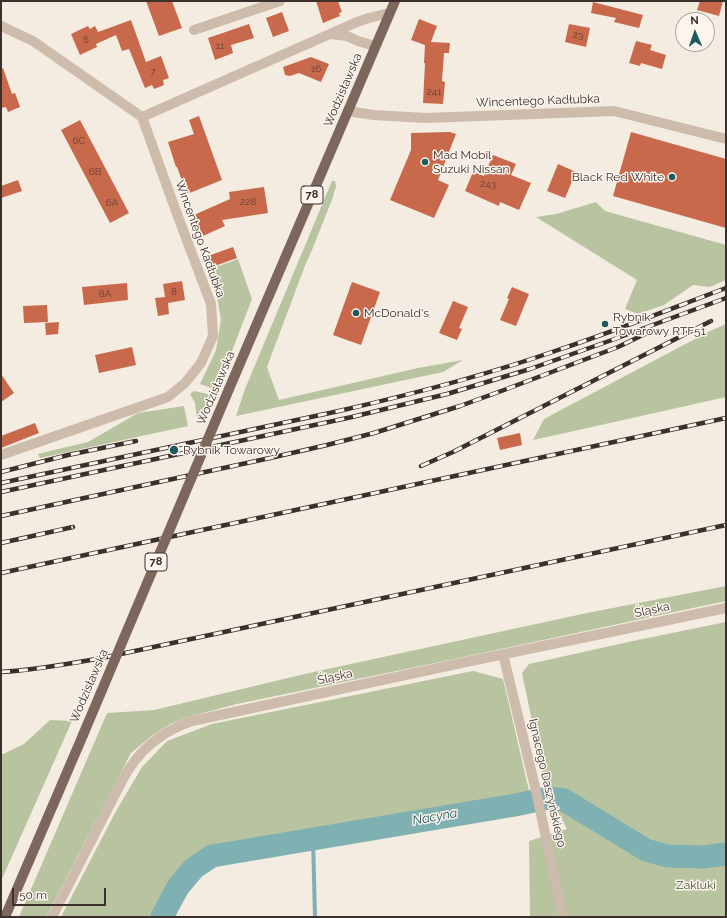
<!DOCTYPE html>
<meta charset="utf-8">
<style>
body{margin:0}
#map{position:relative;width:727px;height:918px;overflow:hidden;background:#f4ebe1;font-family:Raleway,sans-serif}
canvas{display:block}
.frame{position:absolute;inset:0;border:2px solid #3b302b;pointer-events:none}
.north{position:absolute;left:675px;top:12px;width:40px;height:40px;box-sizing:border-box;background:#fbf5ee;border:1px solid #aea6a0;border-radius:50%;rotate:358deg;font-size:11px;font-weight:700;line-height:16px;text-align:center;color:#3b302b}
.north::after{content:'';display:block;margin:auto;width:14px;height:18px;background:#1f5a5e;clip-path:polygon(50% 0,100% 100%,50% 72%,0 100%)}
.scale{position:absolute;left:12px;top:888px;width:94px;height:18px;box-sizing:border-box;border:2px solid #3b302b;border-top:0;padding-left:5px;font-size:12px;line-height:14px;white-space:nowrap;color:#3b302b;-webkit-text-stroke:3px #fbf5ee;paint-order:stroke}
</style>
<div id="map">
<canvas width="727" height="918"></canvas>
<div class="frame"></div>
<div class="north">N</div>
<div class="scale">50 m</div>
</div>
<script>
const g = document.querySelector('canvas').getContext('2d');
g.lineJoin = 'round';
function fill(path, color) {
  g.fillStyle = color;
  g.fill(path, 'evenodd');
}
function stroke(path, color, width, dash) {
  g.strokeStyle = color;
  g.lineWidth = width;
  g.lineCap = dash ? 'butt' : 'round';
  g.setLineDash(dash || []);
  g.stroke(path);
}
function write(font, color, halo, rows, align = 'center') {
  g.font = font + ' Raleway,sans-serif';
  g.lineWidth = 3;
  g.setLineDash([]);
  g.textBaseline = 'middle';
  g.strokeStyle = halo;
  g.fillStyle = color;
  for (const [text, x, y, turn = 0] of rows) {
    g.save();
    g.translate(x, y);
    g.rotate((+turn || 0) * Math.PI / 180);
    g.textAlign = isNaN(turn) ? turn : align;
    if (halo) g.strokeText(text, 0, 0);
    g.fillText(text, 0, 0);
    g.restore();
  }
}
fill(new Path2D(`
 M332 181H335L336 186 333 197 312 250 306 263 267 367 279 400 418 368 463 360 443 372 236 416 245 389Z
 M596 202 605 211 726 245V280L710 287 693 285 664 305 638 314 625 309 637 280 536 217 556 214Z
 M238 259 252 299 217 390 200 384 216 350 221 320 218 302 208 270Z
 M726 324V397L565 433 533 440 544 419 708 332Z
 M194 391 212 395 201 424H198L195 403 190 394Z
 M184 406 188 426 40 458 38 454 88 442 138 413Z
 M726 586V601L440 662 237 704 188 717 170 724 153 735 131 753 46 917H19L107 713 154 710 309 673 587 613Z
 M726 622V917H530L529 841 567 829 546 789 522 673 529 664 633 641Z
 M473 671 503 679 530 795 454 810 459 817 228 858 210 860 192 876 168 917H61L116 811 142 767 167 741 212 724Z
 M50 720 72 721 1 881V755L24 744Z`), '#b8c4a0');
stroke(new Path2D(`
 M313 839 315 917`), '#7fb0b2', 4);
stroke(new Path2D(`
 M162 917 178 887 194 868 212 856 515 805 548 798 564 800 646 850 667 856 702 857 726 854`), '#7fb0b2', 23);
fill(new Path2D(`
 M146 1H172L182 28 159 36Z
 M316 1H338L342 12 339 13 340 16 323 23Z
 M700 1H723L719 16 697 10Z
 M593 2 643 15 639 28 614 22 616 18 591 13Z
 M282 12 289 31 273 37 266 18Z
 M419 19 437 26 431 42 450 43 449 53H444L442 81 445 82 443 104 423 103 425 63H424L425 45 411 40Z
 M131 20 146 62 161 56 169 78 163 80 164 85 154 89 152 85 145 88 129 49 122 51 116 35 96 44 97 47 80 55 71 34 88 26 90 29 95 26 98 32Z
 M249 24 254 38 231 45 233 53 215 60 208 38Z
 M569 24 590 28 586 47 565 42Z
 M636 41 652 45 650 50 666 55 662 69 641 63 640 66 629 63Z
 M311 57 329 64 321 82 299 73 290 76 285 75 283 67Z
 M3 68 12 94 15 93 20 107 8 112 6 107 1 108V69Z
 M199 116 222 180 187 194 177 167H176L168 142 194 134 189 120Z
 M80 120 129 213 110 223 61 130Z
 M450 132 456 134 438 180 449 185 434 218 390 200 411 150V133Z
 M631 132 726 159V228L613 196Z
 M493 155 516 164 511 175 531 183 519 210 500 202 499 206 465 191 473 172 484 176Z
 M558 164 576 172 565 198 547 191Z
 M18 180 22 191 1 198V186Z
 M264 187 268 213 222 220 225 226 203 236 194 215 230 199 229 192Z
 M233 247 237 258 212 267 208 256Z
 M182 281 185 300 168 303 169 314 158 316 155 298 165 297 163 284Z
 M352 282 380 292 361 345 333 335Z
 M127 283 128 300 84 305 82 287Z
 M512 287 529 294 516 326 500 320 509 299 507 298Z
 M453 301 468 307 459 328 462 329 457 340 439 333Z
 M47 305 48 322 24 323 23 306Z
 M59 322 58 334 46 335 45 323Z
 M132 347 136 365 99 373 95 355Z
 M1 374 14 393 1 402Z
 M35 423 39 433 1 448V436Z
 M520 433 522 445 500 450 497 438Z`), '#c8694b');
stroke(new Path2D(`
 M1 26 33 41 142 117 357 22 369 18 389 13
 M194 30 280 1
 M331 34 347 36 358 41 375 46
 M348 111 373 115 426 118 614 111 726 139
 M1 455 168 397 185 383 201 363 213 336 211 304 177 214 142 117
 M503 654 536 791 563 917
 M52 917 123 779C138 751 162 731 192 721L466 662 726 608`), '#cdbbac', 10);
stroke(new Path2D(`
 M229 389 395 1
 M5 917 83 735`), '#7d675c', 10);
const rail = new Path2D(`
 M421 466 453 452 711 321
 M1 472 68 455 136 441
 M1 483 339 411C413 394 487 375 558 350 615 331 670 309 726 288
 M1 492 352 417 447 394 530 369 612 340 726 298
 M1 516 270 458 327 445 374 433 460 406 504 390 618 347 651 331
 M1 543 73 527
 M1 573 726 418
 M1 672C35 670 68 664 102 658L726 525`);
stroke(rail, '#3b302b', 4.5);
stroke(rail, '#fbf5ee', 3, [9]);
stroke(new Path2D(`
 M83 735 229 389`), '#7d675c', 10);
for (const [x, y, r, color] of [
 [425,162,4,"#1f5a5e"],
 [672,177,4,"#1f5a5e"],
 [356,313,4,"#1f5a5e"],
 [605,324,4,"#1f5a5e"],
 [174,450,5,"#1f5a5e"]
]) {
  const dot = new Path2D();
  dot.arc(x, y, r, 0, 2 * Math.PI);
  g.fillStyle = color;
  g.fill(dot);
  stroke(dot, '#fbf5ee', 1.5);
}
write('10px', '#5e3e33', null, [
 ["23",578,35],
 ["5",86,38],
 ["11",220,46],
 ["16",316,69],
 ["7",153,72],
 ["241",434,92],
 ["6C",79,141],
 ["6B",95,172],
 ["243",488,184],
 ["228",248,202],
 ["6A",112,203],
 ["8",174,292],
 ["8A",105,294]
]);
for (const [x, y, w] of [
 [312,195,22],
 [156,562,22]
]) {
  const box = new Path2D();
  box.roundRect(x - w / 2, y - 9, w, 18, 3);
  g.fillStyle = '#fbf5ee';
  g.fill(box);
  stroke(box, '#3b302b', 1);
}
write('bold 11px', '#3b302b', null, [
 ["78",312,195],
 ["78",156,562]
]);
write('12px', '#3b302b', '#fbf5ee', [
 ["Wodzisławska",343,90,-67],
 ["Wincentego Kadłubka",538,101,-2],
 ["Wincentego Kadłubka",200,239,70],
 ["Wodzisławska",216,388,-67],
 ["Śląska",652,610,-12],
 ["Śląska",335,677,-12],
 ["Wodzisławska",89,686,-67],
 ["Ignacego Daszyńskiego",547,783,77]
]);
write('12px', '#3b302b', '#fbf5ee', [
 ["Mad Mobil",433,155],
 ["Suzuki Nissan",433,169],
 ["Black Red White",664,177,"right"],
 ["McDonald's",364,313],
 ["Rybnik",613,317],
 ["Towarowy RTF51",613,331],
 ["Rybnik Towarowy",183,450]
], 'left');
write('12px', '#4a5a2e', '#fbf5ee', [
 ["Zakluki",696,885]
]);
write('italic 13px', '#1f5a5e', '#fbf5ee', [
 ["Nacyna",435,817,-10]
]);
</script>
